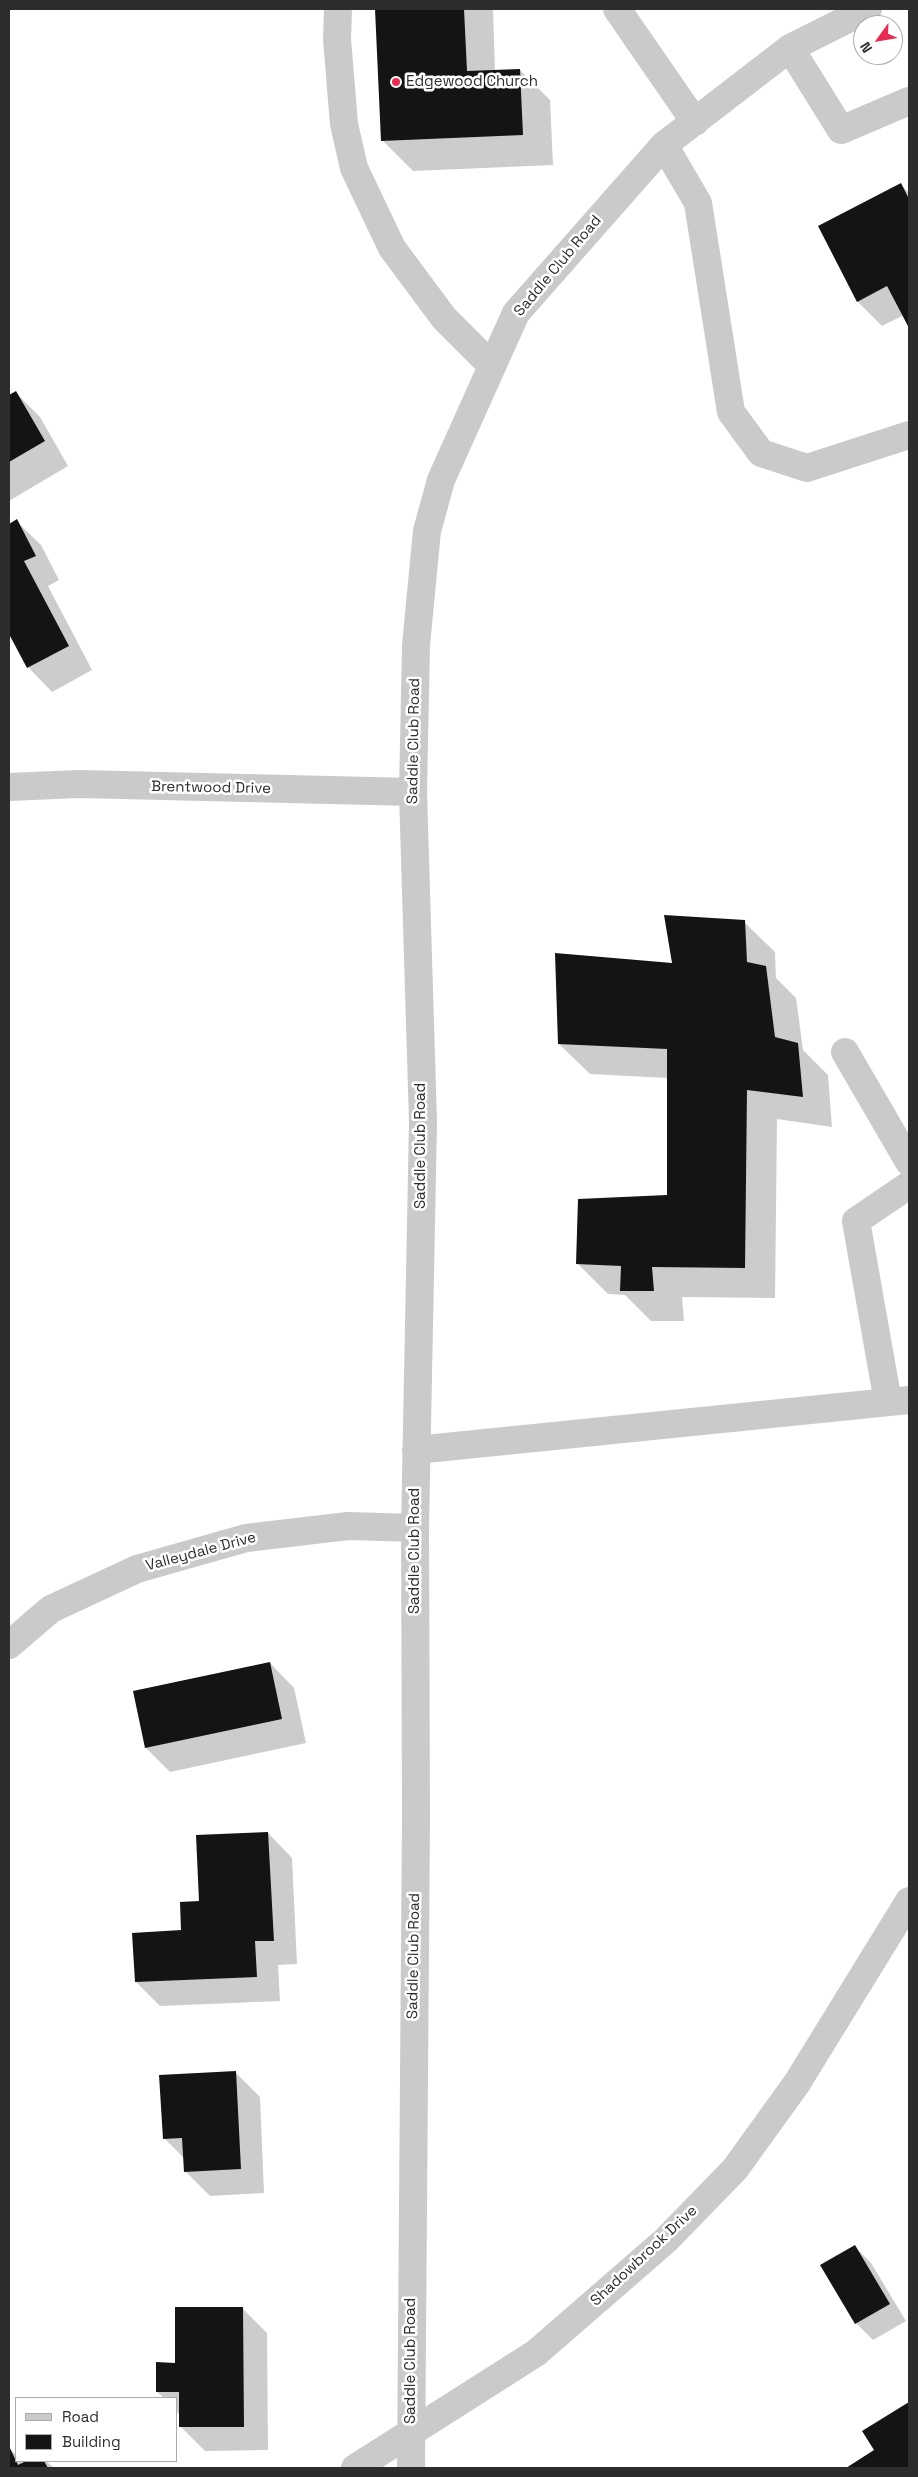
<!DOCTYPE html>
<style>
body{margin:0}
#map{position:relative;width:918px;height:2477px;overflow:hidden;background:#fff;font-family:"Space Grotesk",sans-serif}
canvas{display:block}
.frame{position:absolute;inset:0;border:10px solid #2d2d2d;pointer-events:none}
.legend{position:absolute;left:15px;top:2397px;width:162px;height:65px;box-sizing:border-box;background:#fff;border:1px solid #ababab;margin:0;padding:6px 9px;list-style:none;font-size:15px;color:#2d2d2d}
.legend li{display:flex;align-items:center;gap:10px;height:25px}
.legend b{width:25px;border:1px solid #ababab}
.north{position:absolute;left:853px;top:15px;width:50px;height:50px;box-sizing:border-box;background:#fff;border:1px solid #ababab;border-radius:50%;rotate:238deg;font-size:14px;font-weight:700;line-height:20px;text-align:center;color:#2d2d2d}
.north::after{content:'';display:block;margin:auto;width:18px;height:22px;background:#e72d51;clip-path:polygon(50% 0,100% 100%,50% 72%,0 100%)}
</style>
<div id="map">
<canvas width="918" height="2477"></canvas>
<div class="frame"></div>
<ul class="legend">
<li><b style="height:6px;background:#cacaca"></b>Road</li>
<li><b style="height:14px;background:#141414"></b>Building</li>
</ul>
<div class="north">N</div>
</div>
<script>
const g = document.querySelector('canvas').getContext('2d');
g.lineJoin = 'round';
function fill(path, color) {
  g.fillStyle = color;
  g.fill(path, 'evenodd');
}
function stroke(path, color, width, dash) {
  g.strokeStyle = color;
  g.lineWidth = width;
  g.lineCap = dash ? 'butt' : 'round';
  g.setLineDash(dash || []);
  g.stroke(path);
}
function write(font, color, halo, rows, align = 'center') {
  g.font = font + ' "Space Grotesk",sans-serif';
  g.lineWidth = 5;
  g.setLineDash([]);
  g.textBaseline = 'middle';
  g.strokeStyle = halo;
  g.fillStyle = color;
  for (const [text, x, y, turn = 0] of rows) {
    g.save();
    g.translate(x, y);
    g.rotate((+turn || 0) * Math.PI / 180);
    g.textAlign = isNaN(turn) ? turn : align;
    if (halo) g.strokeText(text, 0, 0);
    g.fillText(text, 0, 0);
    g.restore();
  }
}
fill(new Path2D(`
 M376 9H493L495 71 520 70 550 100 553 165 413 171 382 140Z
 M901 185 909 193V325L904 315 882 326 858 302 819 227Z
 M15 392 40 417 68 466 9 501V396Z
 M16 521 41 545 59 580 48 586 92 670 52 692 28 667 9 632V525Z
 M744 922 775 952 776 978 796 998 803 1050 828 1075 832 1127 777 1119 775 1298 682 1297 684 1321H651L625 1295 608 1294 577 1263 668 1196V1078L590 1074 559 1044 673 964Z
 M270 1663 294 1688 306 1743 170 1772 146 1748 134 1692Z
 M268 1833 292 1858 297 1964 278 1965 280 2001 160 2006 136 1982 183 1931 200 1903Z
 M236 2073 260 2097 264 2193 210 2196 185 2171V2159L164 2138Z
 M854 2246 871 2263 906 2321 873 2340 856 2323Z
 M243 2309 267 2333 268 2450 205 2451 180 2426V2415L176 2411V2398H164L157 2392 176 2364Z
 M909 2403V2468H848L876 2451 864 2431Z
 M9 2448 16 2455V2461L24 2463 28 2461H46L54 2468H9Z`), '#0003');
fill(new Path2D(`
 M375 9H464L467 71 520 69 523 135 381 141Z
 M901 183 909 199V328L887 286 857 302 818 226Z
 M16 391 45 441 9 462V395Z
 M17 519 36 556 24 561 69 646 27 668 9 634V524Z
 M664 915 745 920 747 962 766 966 775 1037 798 1043 803 1097 747 1090 745 1268 652 1267 654 1291H620L621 1266 576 1264 578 1199 667 1195V1049L558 1044 555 953 672 963Z
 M270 1662 282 1719 145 1748 133 1691Z
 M268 1832 274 1941H255L257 1977 135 1982 132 1933 181 1930 180 1902 199 1901 196 1835Z
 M236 2071 241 2169 184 2172 182 2138 163 2139 159 2075Z
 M855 2245 890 2304 855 2324 820 2265Z
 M175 2307H243L244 2427H179V2392H156V2362L175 2363Z
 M909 2402V2468H846L874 2450 862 2431Z
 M9 2446 18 2465 26 2461H44L48 2468H9Z`), '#141414');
stroke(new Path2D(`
 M338 9 337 39 344 124 354 168 392 248 444 318 491 365
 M617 9 695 122
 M790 48 841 130 909 101
 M664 145 698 203 731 412 761 453 807 468 909 435
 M9 787 79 784 413 792
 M845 1052 909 1162
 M888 1402 856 1221 909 1185
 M416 1450 909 1400
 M9 1645 51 1609 137 1569 246 1538 348 1526 415 1528
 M355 2468 536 2353 666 2240 735 2169 797 2083 909 1901
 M411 2468 416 1818 415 1528 423 1122 413 792 416 645 427 531 441 480 516 313 664 145 790 48 868 9`), '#cacaca', 28);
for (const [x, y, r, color] of [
 [396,82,5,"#e72d51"]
]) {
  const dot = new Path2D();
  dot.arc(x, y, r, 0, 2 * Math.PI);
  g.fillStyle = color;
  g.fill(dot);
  stroke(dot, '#fff', 2);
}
write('15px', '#2d2d2d', '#fff', [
 ["Edgewood Church",406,82]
], 'left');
write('15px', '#2d2d2d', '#fff', [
 ["Saddle Club Road",558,266,-50],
 ["Saddle Club Road",414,741,-89],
 ["Brentwood Drive",211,788,1],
 ["Saddle Club Road",421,1146,-90],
 ["Saddle Club Road",415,1551,-90],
 ["Valleydale Drive",201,1552,-15],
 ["Saddle Club Road",414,1956,-89],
 ["Shadowbrook Drive",644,2256,-43],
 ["Saddle Club Road",411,2361,-90]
]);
</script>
